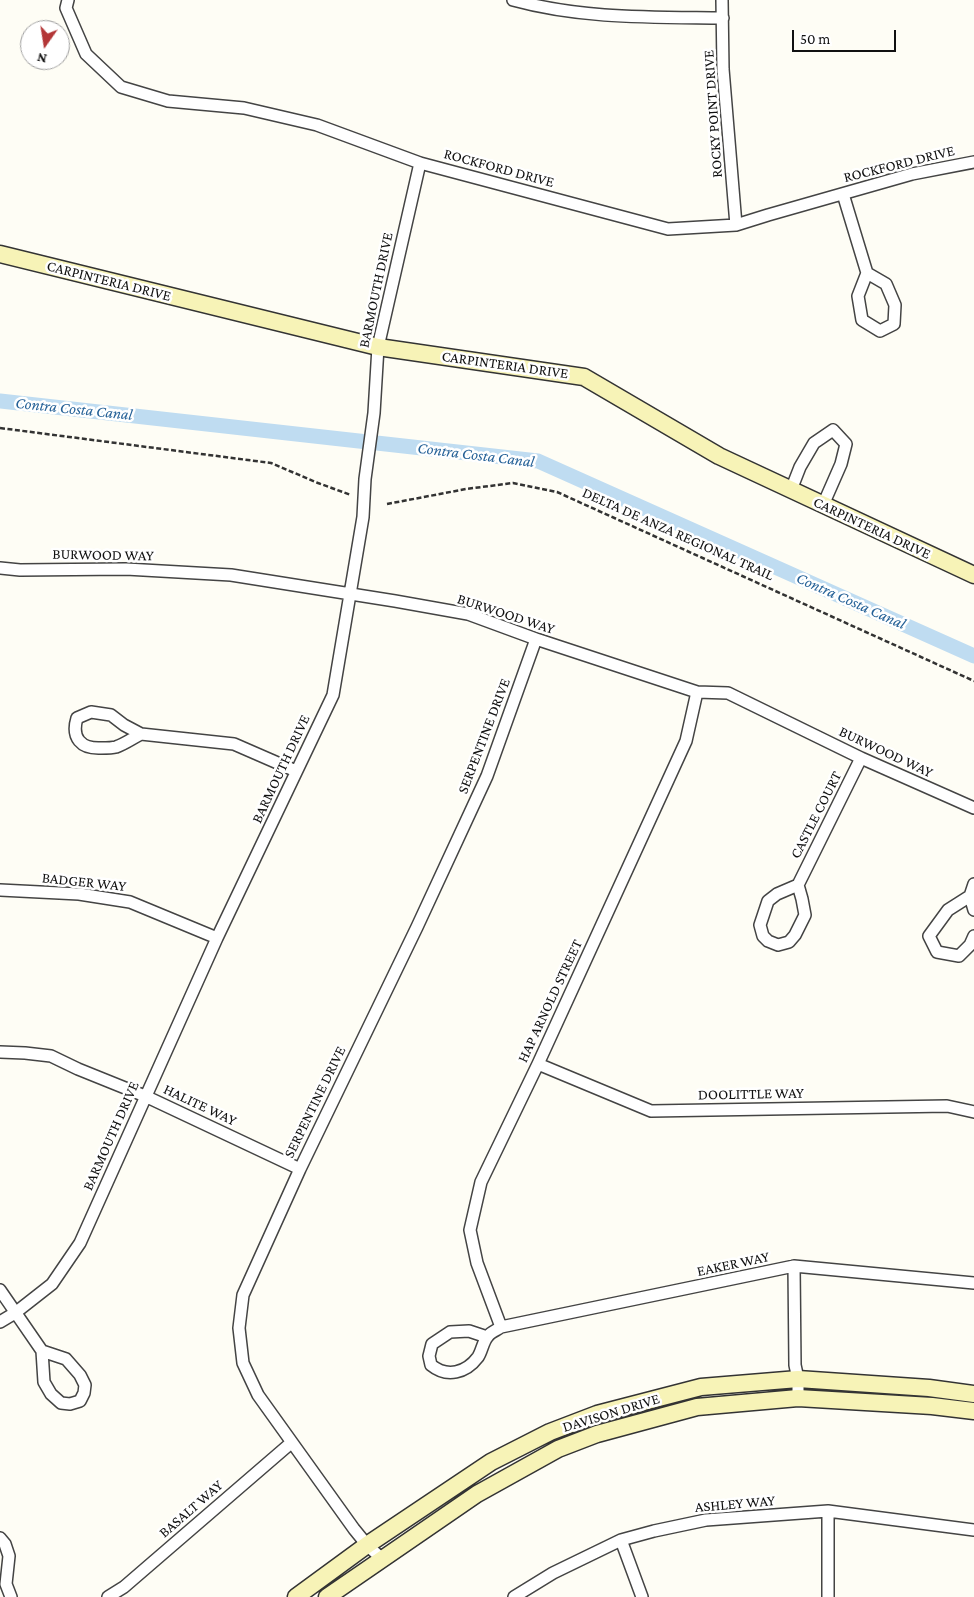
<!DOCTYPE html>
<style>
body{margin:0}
#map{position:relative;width:974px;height:1597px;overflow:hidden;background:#fefdf5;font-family:"Crimson Pro",serif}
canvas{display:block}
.north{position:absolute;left:20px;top:20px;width:50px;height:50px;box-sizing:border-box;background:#fff;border:1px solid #a0a0a0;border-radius:50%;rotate:193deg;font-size:14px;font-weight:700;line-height:20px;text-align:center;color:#111}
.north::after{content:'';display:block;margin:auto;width:18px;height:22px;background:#b33637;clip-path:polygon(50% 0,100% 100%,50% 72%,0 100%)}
.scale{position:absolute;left:792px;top:30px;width:104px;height:22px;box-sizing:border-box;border:2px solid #111;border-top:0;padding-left:6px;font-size:15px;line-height:18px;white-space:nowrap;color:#111;-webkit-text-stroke:4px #fff;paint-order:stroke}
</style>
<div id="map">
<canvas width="974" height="1597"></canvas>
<div class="north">N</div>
<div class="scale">50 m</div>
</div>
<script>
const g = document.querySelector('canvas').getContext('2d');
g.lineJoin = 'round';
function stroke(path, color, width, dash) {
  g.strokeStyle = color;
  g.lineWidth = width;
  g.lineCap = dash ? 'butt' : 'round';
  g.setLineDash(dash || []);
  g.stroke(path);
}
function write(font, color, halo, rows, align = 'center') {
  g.font = font + ' "Crimson Pro",serif';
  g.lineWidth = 5;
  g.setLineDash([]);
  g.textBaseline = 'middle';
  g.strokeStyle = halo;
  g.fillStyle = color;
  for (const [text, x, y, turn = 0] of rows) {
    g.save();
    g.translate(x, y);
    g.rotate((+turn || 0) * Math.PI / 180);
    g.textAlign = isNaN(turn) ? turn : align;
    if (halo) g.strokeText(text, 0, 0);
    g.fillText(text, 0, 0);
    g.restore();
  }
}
stroke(new Path2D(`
 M0 401 538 461 974 656`), '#bfdcf1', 15);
const street = new Path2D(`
 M68 0 66 8 86 54 121 87 168 101 244 108 317 125 420 163 668 229 736 225 768 215 912 174 974 162
 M513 0C582 19 652 17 723 18
 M722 0 723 69 736 225
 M843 194 867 273 858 296 862 320 880 331 894 324 895 305 886 284 867 273
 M791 490 800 467 814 443 833 430 846 444 841 464 823 505
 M0 568 20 570 126 569 231 575 395 601 468 614 536 639 697 692 728 693 861 758 974 808
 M141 734C133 738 125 744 116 747 112 748 106 748 101 748 81 749 71 738 77 718L91 712 111 715 124 725 141 734 234 744 296 771
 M974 884 970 896 974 910
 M798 885 802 899 805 915 795 935 789 942 778 945 768 941 763 936 760 925 768 901 777 894 798 885 861 758
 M0 890 79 894 130 902 217 938
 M970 896 948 910 929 936 937 952 959 956 970 945 974 936
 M0 1052 25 1053 51 1056 78 1069 145 1096 300 1169
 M538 1064 651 1111 947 1106 974 1112
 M794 1266 795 1365 798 1379V1398
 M0 1290 42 1351 44 1382 51 1394 61 1403 70 1404 80 1401 84 1393 85 1385 80 1375 66 1359 42 1351
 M0 1322 15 1313 52 1284 80 1243 217 938 333 695 363 517 365 479 374 413 378 347 420 163
 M501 1327 477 1263 470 1230 481 1182 538 1064 686 741 697 692
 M487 1337 469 1331 450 1332 432 1344 429 1356 431 1365C447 1378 466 1373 478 1357 482 1351 483 1341 488 1336 491 1332 497 1330 501 1327L794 1266 974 1283
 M828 1511V1597
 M0 1538 5 1544 9 1556 6 1584 11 1597
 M621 1540 642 1597
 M381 1558 367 1545 354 1529 258 1395 243 1363 239 1328 243 1295 300 1169 417 927 487 776 536 639
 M108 1597 124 1587 291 1443
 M514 1597 553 1573 621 1540 654 1531 706 1520 828 1511 974 1530`);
const secondary = new Path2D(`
 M0 254 378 347 584 377 719 456 974 575
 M296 1597 367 1545 491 1462 550 1432 597 1414 701 1387 798 1379 929 1388 974 1394
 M327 1597 477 1494 558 1449 597 1434 697 1407 798 1398 932 1406 974 1411`);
stroke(street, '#444', 14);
stroke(secondary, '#333', 19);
stroke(new Path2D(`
 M0 428 271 463 318 483 351 495
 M387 504 466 489 513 483 557 492 974 681`), '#333', 2.5, [5, 2.5]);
stroke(street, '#fff', 11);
stroke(secondary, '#f7f3b7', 16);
write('15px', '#111', '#fff', [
 ["ROCKY POINT DRIVE",713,114,-94],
 ["ROCKFORD DRIVE",899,164,-14],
 ["ROCKFORD DRIVE",499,168,15],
 ["CARPINTERIA DRIVE",109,281,14],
 ["BARMOUTH DRIVE",376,290,-78],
 ["CARPINTERIA DRIVE",505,365,8],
 ["CARPINTERIA DRIVE",872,528,25],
 ["DELTA DE ANZA REGIONAL TRAIL",678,534,24],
 ["BURWOOD WAY",103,555,1],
 ["BURWOOD WAY",506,614,18],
 ["SERPENTINE DRIVE",484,736,-69],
 ["BURWOOD WAY",886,752,25],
 ["BARMOUTH DRIVE",281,769,-65],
 ["CASTLE COURT",816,815,-63],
 ["BADGER WAY",84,882,6],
 ["HAP ARNOLD STREET",550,1001,-65],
 ["DOOLITTLE WAY",751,1094,-1],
 ["SERPENTINE DRIVE",315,1102,-64],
 ["HALITE WAY",200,1105,25],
 ["BARMOUTH DRIVE",111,1136,-66],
 ["EAKER WAY",733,1264,-12],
 ["DAVISON DRIVE",611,1413,-17],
 ["ASHLEY WAY",735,1504,-5],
 ["BASALT WAY",191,1509,-41]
]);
write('italic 16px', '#256197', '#fff', [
 ["Contra Costa Canal",74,409,6],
 ["Contra Costa Canal",476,455,7],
 ["Contra Costa Canal",851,601,24]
]);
</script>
